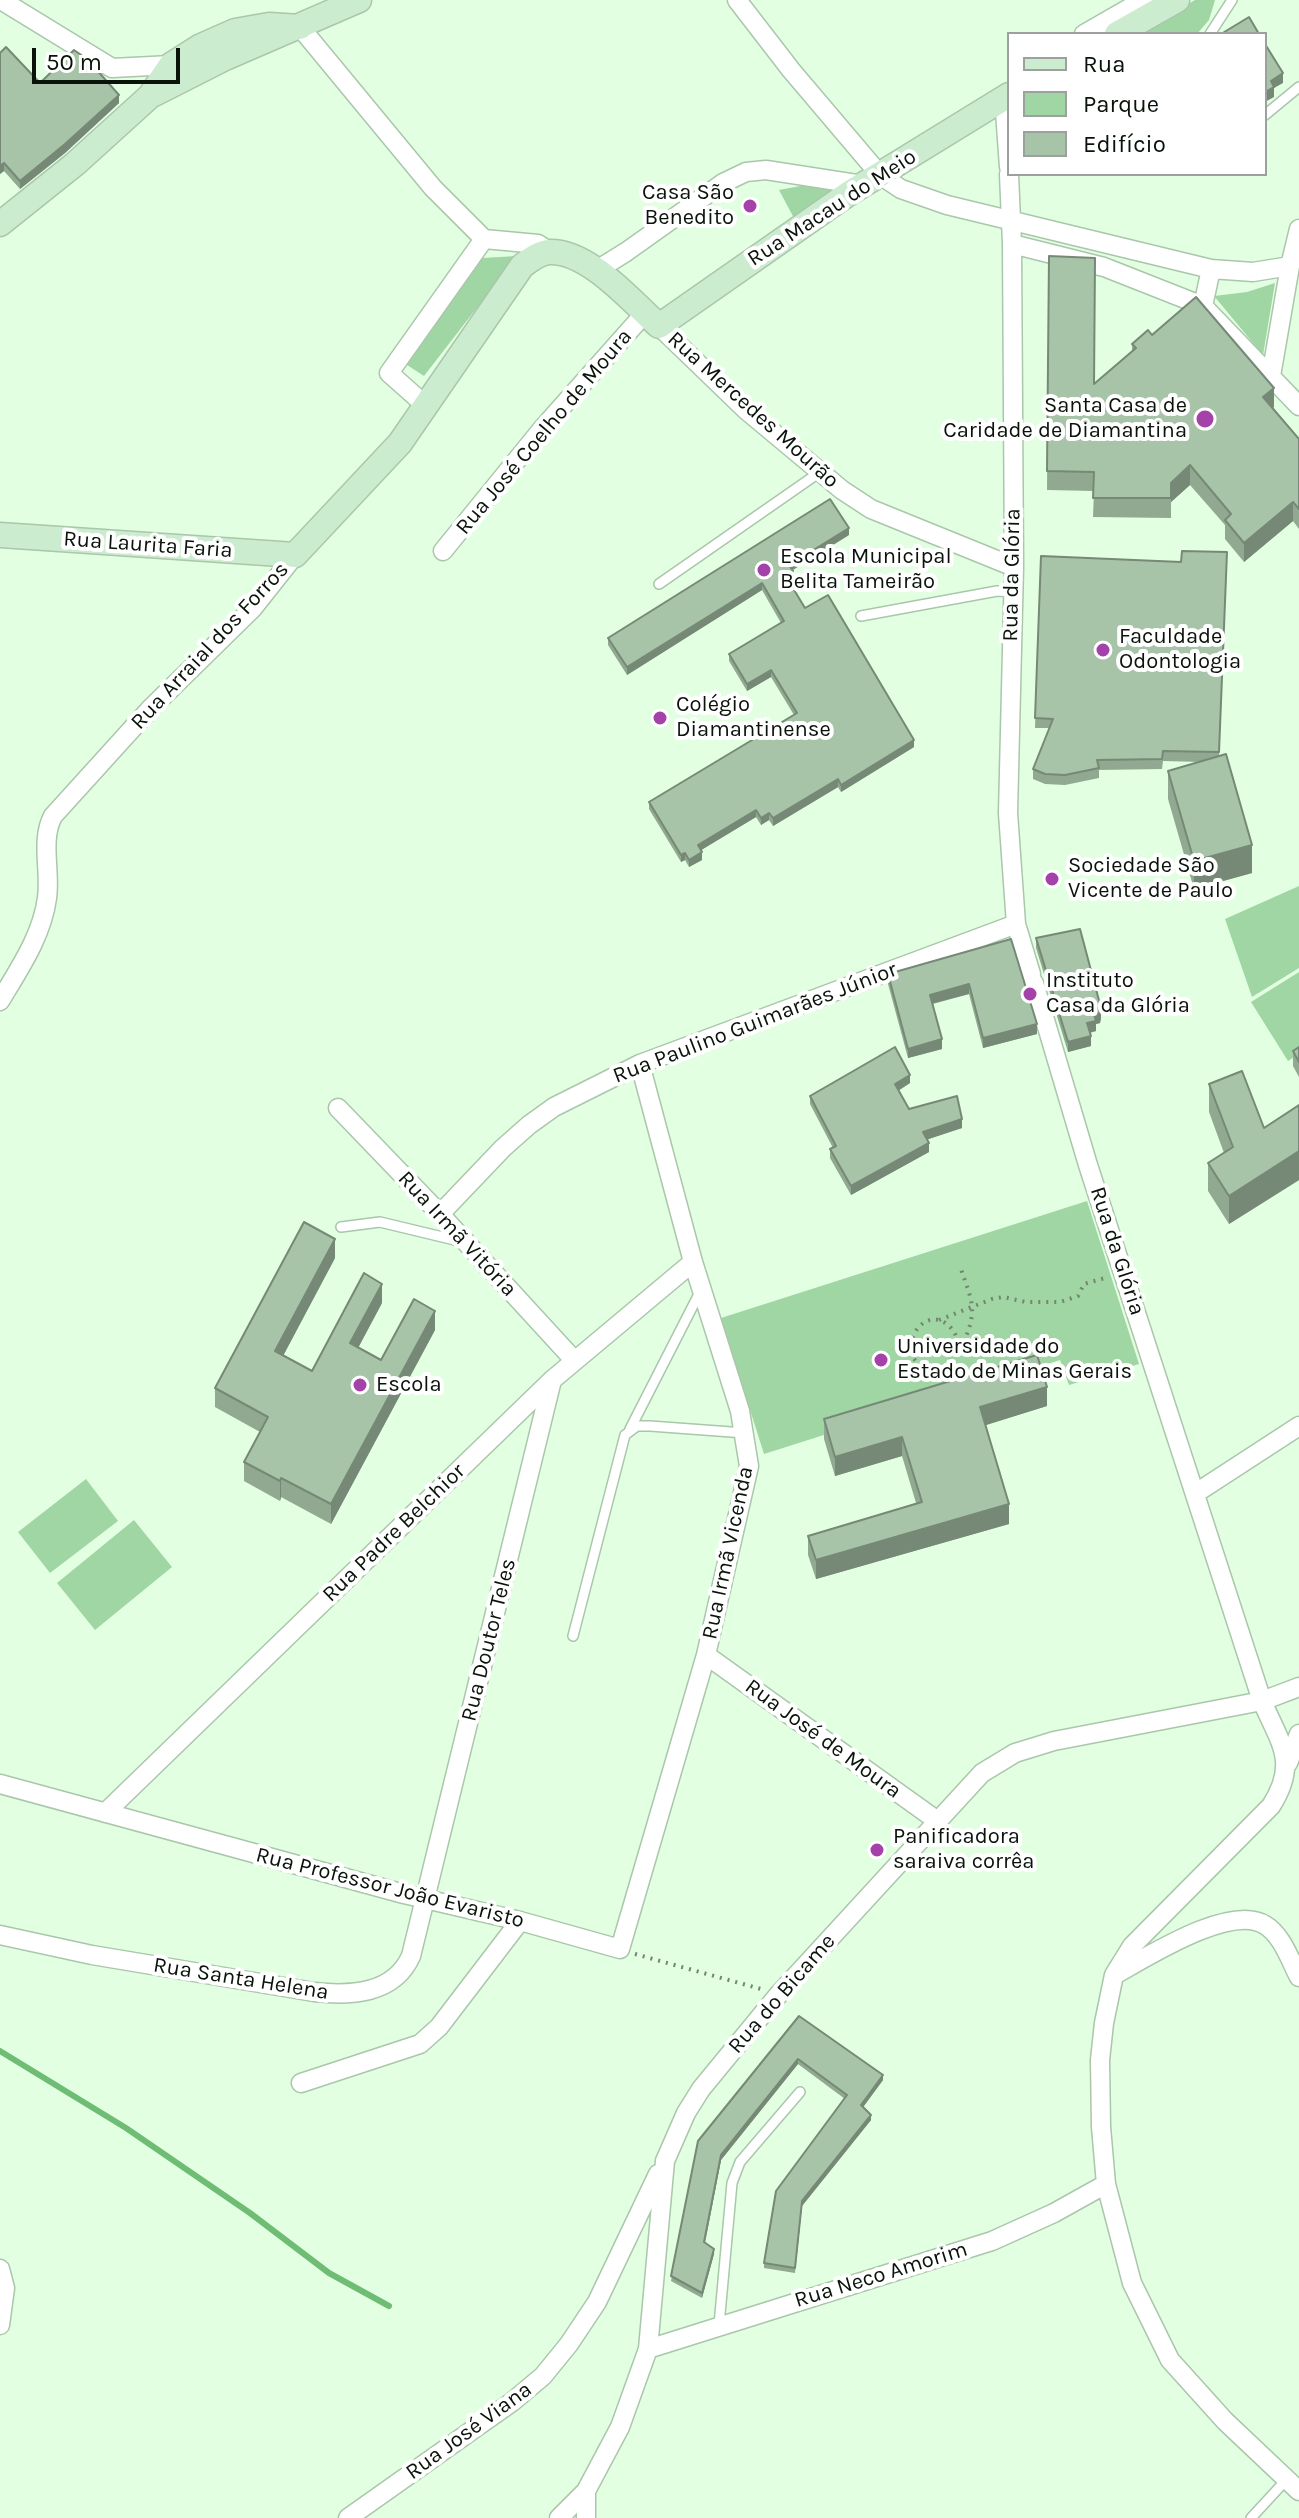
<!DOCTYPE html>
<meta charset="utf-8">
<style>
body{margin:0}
#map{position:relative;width:1299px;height:2518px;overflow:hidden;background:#e2ffe2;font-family:Karla,sans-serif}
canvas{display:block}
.legend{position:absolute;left:1007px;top:32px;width:260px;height:144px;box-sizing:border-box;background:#fff;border:2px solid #9da19d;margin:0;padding:10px 14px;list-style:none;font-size:24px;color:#09130a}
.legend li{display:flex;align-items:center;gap:16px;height:40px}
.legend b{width:40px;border:2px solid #9da19d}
.scale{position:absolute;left:32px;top:48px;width:148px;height:36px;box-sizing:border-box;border:4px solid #09130a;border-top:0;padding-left:10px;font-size:24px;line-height:28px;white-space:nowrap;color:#09130a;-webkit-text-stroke:6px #fff;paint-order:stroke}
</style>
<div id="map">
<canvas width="1299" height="2518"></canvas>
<ul class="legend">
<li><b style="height:10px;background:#ccecd0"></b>Rua</li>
<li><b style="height:22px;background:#a0d6a3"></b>Parque</li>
<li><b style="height:22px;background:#a8c4a8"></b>Edifício</li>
</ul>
<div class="scale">50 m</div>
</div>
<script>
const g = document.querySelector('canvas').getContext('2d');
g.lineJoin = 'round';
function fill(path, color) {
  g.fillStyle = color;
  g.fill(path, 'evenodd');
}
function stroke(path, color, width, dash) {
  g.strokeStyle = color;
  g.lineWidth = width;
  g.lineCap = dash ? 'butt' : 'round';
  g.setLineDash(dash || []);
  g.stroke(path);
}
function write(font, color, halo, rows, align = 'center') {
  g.font = font + ' Karla,sans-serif';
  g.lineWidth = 8;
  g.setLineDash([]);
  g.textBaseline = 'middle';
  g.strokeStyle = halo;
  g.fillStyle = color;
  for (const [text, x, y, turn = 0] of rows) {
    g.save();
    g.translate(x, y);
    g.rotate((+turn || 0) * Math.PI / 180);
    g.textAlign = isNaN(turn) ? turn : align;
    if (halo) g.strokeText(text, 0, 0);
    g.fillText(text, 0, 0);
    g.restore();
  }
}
fill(new Path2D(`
 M1195 0H1215L1209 20 1197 34H1143L1145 29Z
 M811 184 844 190 795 220 779 190Z
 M517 256 424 376 404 363 482 258Z
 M1275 283 1263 355 1214 296 1247 292Z
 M1299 886V968L1252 997 1225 919Z
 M1299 972V1054L1288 1061 1251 1002Z
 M1087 1201 1139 1364 1069 1385 1060 1360 764 1454 721 1318Z
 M86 1479 118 1521 50 1573 18 1532Z
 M134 1520 172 1567 95 1630 57 1583Z`), '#a0d6a3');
stroke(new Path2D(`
 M0 2051 126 2128 250 2213 329 2273 389 2306`), '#6fbd75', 6);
const lane = new Path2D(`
 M1210 34 1232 0
 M1265 115 1299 87
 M659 584 820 472
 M861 616 997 591 1013 592
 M341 1227 380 1222 459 1241
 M630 1429 701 1290
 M573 1636 625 1435 637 1426H650L745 1433
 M719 2325 732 2183 740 2162 800 2092
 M1251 2518 1287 2479`);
const street = new Path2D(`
 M1 0 112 68 171 65
 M737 0 791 70 880 175 901 189 947 205 1211 269 1253 272 1290 266
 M300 27 433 188 484 239 538 244 550 252
 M1084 34 1140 2 1150 0
 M1004 98 1009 167
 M1009 174 1012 244 1014 567 1008 813 1016 924 1031 974
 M1012 244 1104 267 1203 306 1299 406
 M597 270 626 252 723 183 746 172 766 170 863 185
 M1203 306 1211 269
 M659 326 746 410 842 490 871 509 1014 567
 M1271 376 1290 266 1299 229
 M425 405 389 373 484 239
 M443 551 542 429 645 313
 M1034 983 1088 1165 1262 1701C1280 1743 1299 1762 1271 1806L1132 1946 1114 1975 1104 2023 1100 2060 1101 2127 1106 2184 1132 2283 1170 2360 1225 2421 1299 2491
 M0 1001C19 969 42 936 47 898 51 872 40 840 53 816L150 709 253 608 295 555
 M338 1108 440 1214 574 1360
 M440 1214 503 1148 529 1125 554 1107 640 1064 1016 924
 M1196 1493 1299 1426
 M706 1655 939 1822
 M1288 1763 1299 1734
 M0 1784 404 1894 520 1921 620 1949 706 1655 749 1466 740 1411 693 1262 640 1064
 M105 1813 552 1380 693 1262
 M0 1935 92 1955 314 1992C351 1996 394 1994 411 1956L552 1380
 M1116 1974C1147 1957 1231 1903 1265 1925 1282 1935 1290 1960 1299 1977
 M301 2083 420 2044 439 2027 520 1921
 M0 2269 5 2288 0 2325
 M648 2349 992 2241 1054 2213 1106 2184
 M348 2518 512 2402 543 2376 569 2344 597 2302 658 2174
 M559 2518 586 2491 620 2427 648 2349 665 2161 686 2113 701 2089 779 1994 982 1773 1015 1753 1054 1741 1262 1701 1299 1687
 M586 2518V2491`);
const secondary = new Path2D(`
 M1117 34 1177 0
 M154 94 225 58 359 0
 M0 224 75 164 150 96 171 65 201 46 235 31 269 25 300 27
 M0 535 295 555 400 443 522 266C530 260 540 252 550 252 589 251 632 302 659 326L848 194 1009 95`);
stroke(lane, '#aac6ab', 12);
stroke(street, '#aac6ab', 21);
stroke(secondary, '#aac6ab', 27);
stroke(new Path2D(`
 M939 1320 992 1299 1003 1297 1026 1302H1060L1078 1296 1084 1284 1105 1278
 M963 1343 990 1335
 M957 1351C958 1341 957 1334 950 1327 919 1296 885 1371 940 1368 957 1359 971 1332 972 1313 973 1299 965 1282 961 1269
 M635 1954 761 1989`), '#738673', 4, [2, 6]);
stroke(lane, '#fff', 9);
stroke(street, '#fff', 18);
stroke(secondary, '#ccecd0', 24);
fill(new Path2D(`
 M0 53 40 83 119 103 65 153 20 189 4 171 0 174Z
 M1049 256 1094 384 1132 351V344L1152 335 1274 407 1273 408 1299 439V529L1293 521 1244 562 1225 539V525L1190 485 1171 502V518L1093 517 1094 491 1047 490Z
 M849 535 793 570V578L788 581 805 608 914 747 841 792 838 787 773 826 769 820 761 825 756 817 701 850 702 860 689 867 685 860 681 862 649 809V802L794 715 771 677 747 691 729 661V654L781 623 762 590 627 675 608 645V638Z
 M1227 552 1219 756 1252 873 1194 889 1168 799V771L1201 762 1163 761 1162 769 1099 770V778L1065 785 1045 784 1033 779V769L1049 728H1035L1041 556 1181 562Z
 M1036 938 1101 1018 1100 1023 1096 1024V1031L1090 1033 1091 1046 1068 1052 1036 948Z
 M1011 939 1037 1034 983 1048 969 994 933 1004 942 1049 908 1058 888 984V974Z
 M1299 1047V1077L1293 1066V1051Z
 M910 1083 898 1090 909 1109 962 1128 927 1139 929 1152 851 1195 830 1158V1149L833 1148 810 1104V1096Z
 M1209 1084 1264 1128 1299 1105V1180L1229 1224 1208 1191V1163L1224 1153 1209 1112Z
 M335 1258 283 1356 312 1371 382 1303 358 1348 381 1360 435 1330 331 1524 281 1497 280 1501 244 1481V1462L260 1432 215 1407V1388Z
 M1047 1406 985 1425 1009 1524 816 1579 808 1555V1536L916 1503 902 1456 835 1476 824 1439V1419Z
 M799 2016 883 2080 863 2107 871 2120 802 2206 795 2273 764 2268V2263L845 2099 798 2064 721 2160 705 2243 714 2254 702 2298 671 2281 698 2141Z`), '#90a990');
fill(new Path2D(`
 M1283 73V83L1274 88V97L1265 102V92L1271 81Z
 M119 95V103L65 153 20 189V181Z
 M4 163V171L0 174V166Z
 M1274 388V407L1263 416V397Z
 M1190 465V485L1171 502V483Z
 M1293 502V521L1244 562V543Z
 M849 528V535L789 572V565Z
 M793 571V578L785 583V575Z
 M762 583V590L627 675V667Z
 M771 670V677L747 691V684Z
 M914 740V747L841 792V785Z
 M838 779V787L773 826V818Z
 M756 810V817L698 852V845Z
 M769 813V820L761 825V818Z
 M1252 845V873L1194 889V861Z
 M702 852V860L689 867V860Z
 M685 853V860L681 862V855Z
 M969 984V994L930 1004V995Z
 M1098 1008H1101V1018L1100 1023 1096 1024V1031L1087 1033V1023Z
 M1037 1024V1034L983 1048V1038Z
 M1091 1036V1046L1068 1052V1042Z
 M942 1039V1049L908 1058V1049Z
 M910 1075V1083L895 1093V1084Z
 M962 1119V1128L923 1141V1132Z
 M929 1143V1152L851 1195V1186Z
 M1299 1151V1180L1229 1224V1196Z
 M335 1239V1258L275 1371V1351Z
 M382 1284V1303L350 1363V1343Z
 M435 1311V1330L331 1524V1504Z
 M1047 1387V1406L980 1427V1407Z
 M902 1437V1456L835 1476V1457Z
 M281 1478V1497L280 1501V1481Z
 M1009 1504V1524L816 1579V1560Z
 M798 2059V2064L721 2160 704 2247 721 2155Z
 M883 2075V2080L861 2110V2105Z
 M871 2115V2120L802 2206 795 2273 802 2201Z
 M714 2249V2254L702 2298V2293Z`), '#768976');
const building = new Path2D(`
 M1249 17 1259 34H1221Z
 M1265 44 1283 73 1271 81 1274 87 1265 92Z
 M6 47 40 83 74 50 87 59 119 95 65 144 20 181 4 163 0 166V53Z
 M1049 256 1095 258 1094 384 1136 348 1132 344 1148 330 1152 335 1196 297 1274 388 1263 397 1299 439V509L1293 502 1244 543 1225 520 1231 514 1190 465 1171 483V498H1093L1094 472 1047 471Z
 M830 499 849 528 789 565 793 571 785 575 805 608 828 595 914 740 841 785 838 779 773 818 769 813 761 818 756 810 698 845 702 852 689 860 685 853 681 855 649 802 797 713 771 670 747 684 729 654 784 621 762 583 627 667 608 638Z
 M1182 551 1227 552 1219 752 1163 751 1162 759 1097 760 1099 768 1065 775 1045 774 1033 769 1053 719 1035 718 1041 556 1181 562Z
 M1226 754 1252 845 1194 861 1168 771Z
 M1080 929 1101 1008H1098L1100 1013 1094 1014 1096 1021 1087 1023 1091 1036 1068 1042 1036 938Z
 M1011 939 1037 1024 983 1038 969 984 930 995 942 1039 908 1049 888 974Z
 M895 1047 910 1075 895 1084 909 1109 957 1096 962 1119 923 1132 929 1143 851 1186 830 1149 836 1146 810 1096Z
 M1299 1047V1062L1293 1051Z
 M1242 1071 1264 1128 1299 1105V1151L1229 1196 1208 1163 1233 1147 1209 1084Z
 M304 1222 335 1239 275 1351 312 1371 364 1273 382 1284 350 1343 381 1360 414 1299 435 1311 331 1504 281 1478 280 1481 244 1462 268 1417 215 1388Z
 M1037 1355 1047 1387 980 1407 1009 1504 816 1560 808 1536 922 1502 902 1437 835 1457 824 1419Z
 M799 2016 883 2075 861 2105 871 2115 802 2201 795 2268 764 2263 776 2191 847 2095 798 2059 721 2155 704 2242 714 2249 702 2293 671 2276 698 2141Z`);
fill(building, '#a8c4a8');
stroke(building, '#768976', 2);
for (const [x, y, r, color] of [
 [750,206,8,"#a442a9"],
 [1205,419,10,"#a442a9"],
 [764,570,8,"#a442a9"],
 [1103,650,8,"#a442a9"],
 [660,718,8,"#a442a9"],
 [1052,879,8,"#a442a9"],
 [1030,994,8,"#a442a9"],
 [881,1360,8,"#a442a9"],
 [360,1385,8,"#a442a9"],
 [877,1850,8,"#a442a9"]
]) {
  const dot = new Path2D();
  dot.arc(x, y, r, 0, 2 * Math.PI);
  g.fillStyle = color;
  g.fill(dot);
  stroke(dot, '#fff', 3);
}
write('22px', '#09130a', '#fff', [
 ["Casa São",734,193,"right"],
 ["Benedito",734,218,"right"],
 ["Santa Casa de",1187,406,"right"],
 ["Caridade de Diamantina",1187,431,"right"],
 ["Escola Municipal",780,557],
 ["Belita Tameirão",780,582],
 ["Faculdade",1119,637],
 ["Odontologia",1119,662],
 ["Colégio",676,705],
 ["Diamantinense",676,730],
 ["Sociedade São",1068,866],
 ["Vicente de Paulo",1068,891],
 ["Instituto",1046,981],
 ["Casa da Glória",1046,1006],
 ["Universidade do",897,1347],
 ["Estado de Minas Gerais",897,1372],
 ["Escola",376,1385],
 ["Panificadora",893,1837],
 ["saraiva corrêa",893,1862]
], 'left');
write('22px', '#09130a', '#fff', [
 ["Rua Macau do Meio",832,208,-33],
 ["Rua Mercedes Mourão",753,410,42],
 ["Rua José Coelho de Moura",544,432,-50],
 ["Rua Laurita Faria",148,545,4],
 ["Rua da Glória",1012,575,-89],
 ["Rua Arraial dos Forros",210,646,-47],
 ["Rua Paulino Guimarães Júnior",755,1023,-21],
 ["Rua Irmã Vitória",457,1234,47],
 ["Rua da Glória",1117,1251,72],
 ["Rua Padre Belchior",394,1533,-44],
 ["Rua Irmã Vicenda",728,1553,-78],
 ["Rua Doutor Teles",489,1640,-76],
 ["Rua José de Moura",823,1739,36],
 ["Rua Professor João Evaristo",390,1888,14],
 ["Rua Santa Helena",241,1979,9],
 ["Rua do Bicame",782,1994,-49],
 ["Rua Neco Amorim",881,2275,-17],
 ["Rua José Viana",469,2431,-36]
]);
</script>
